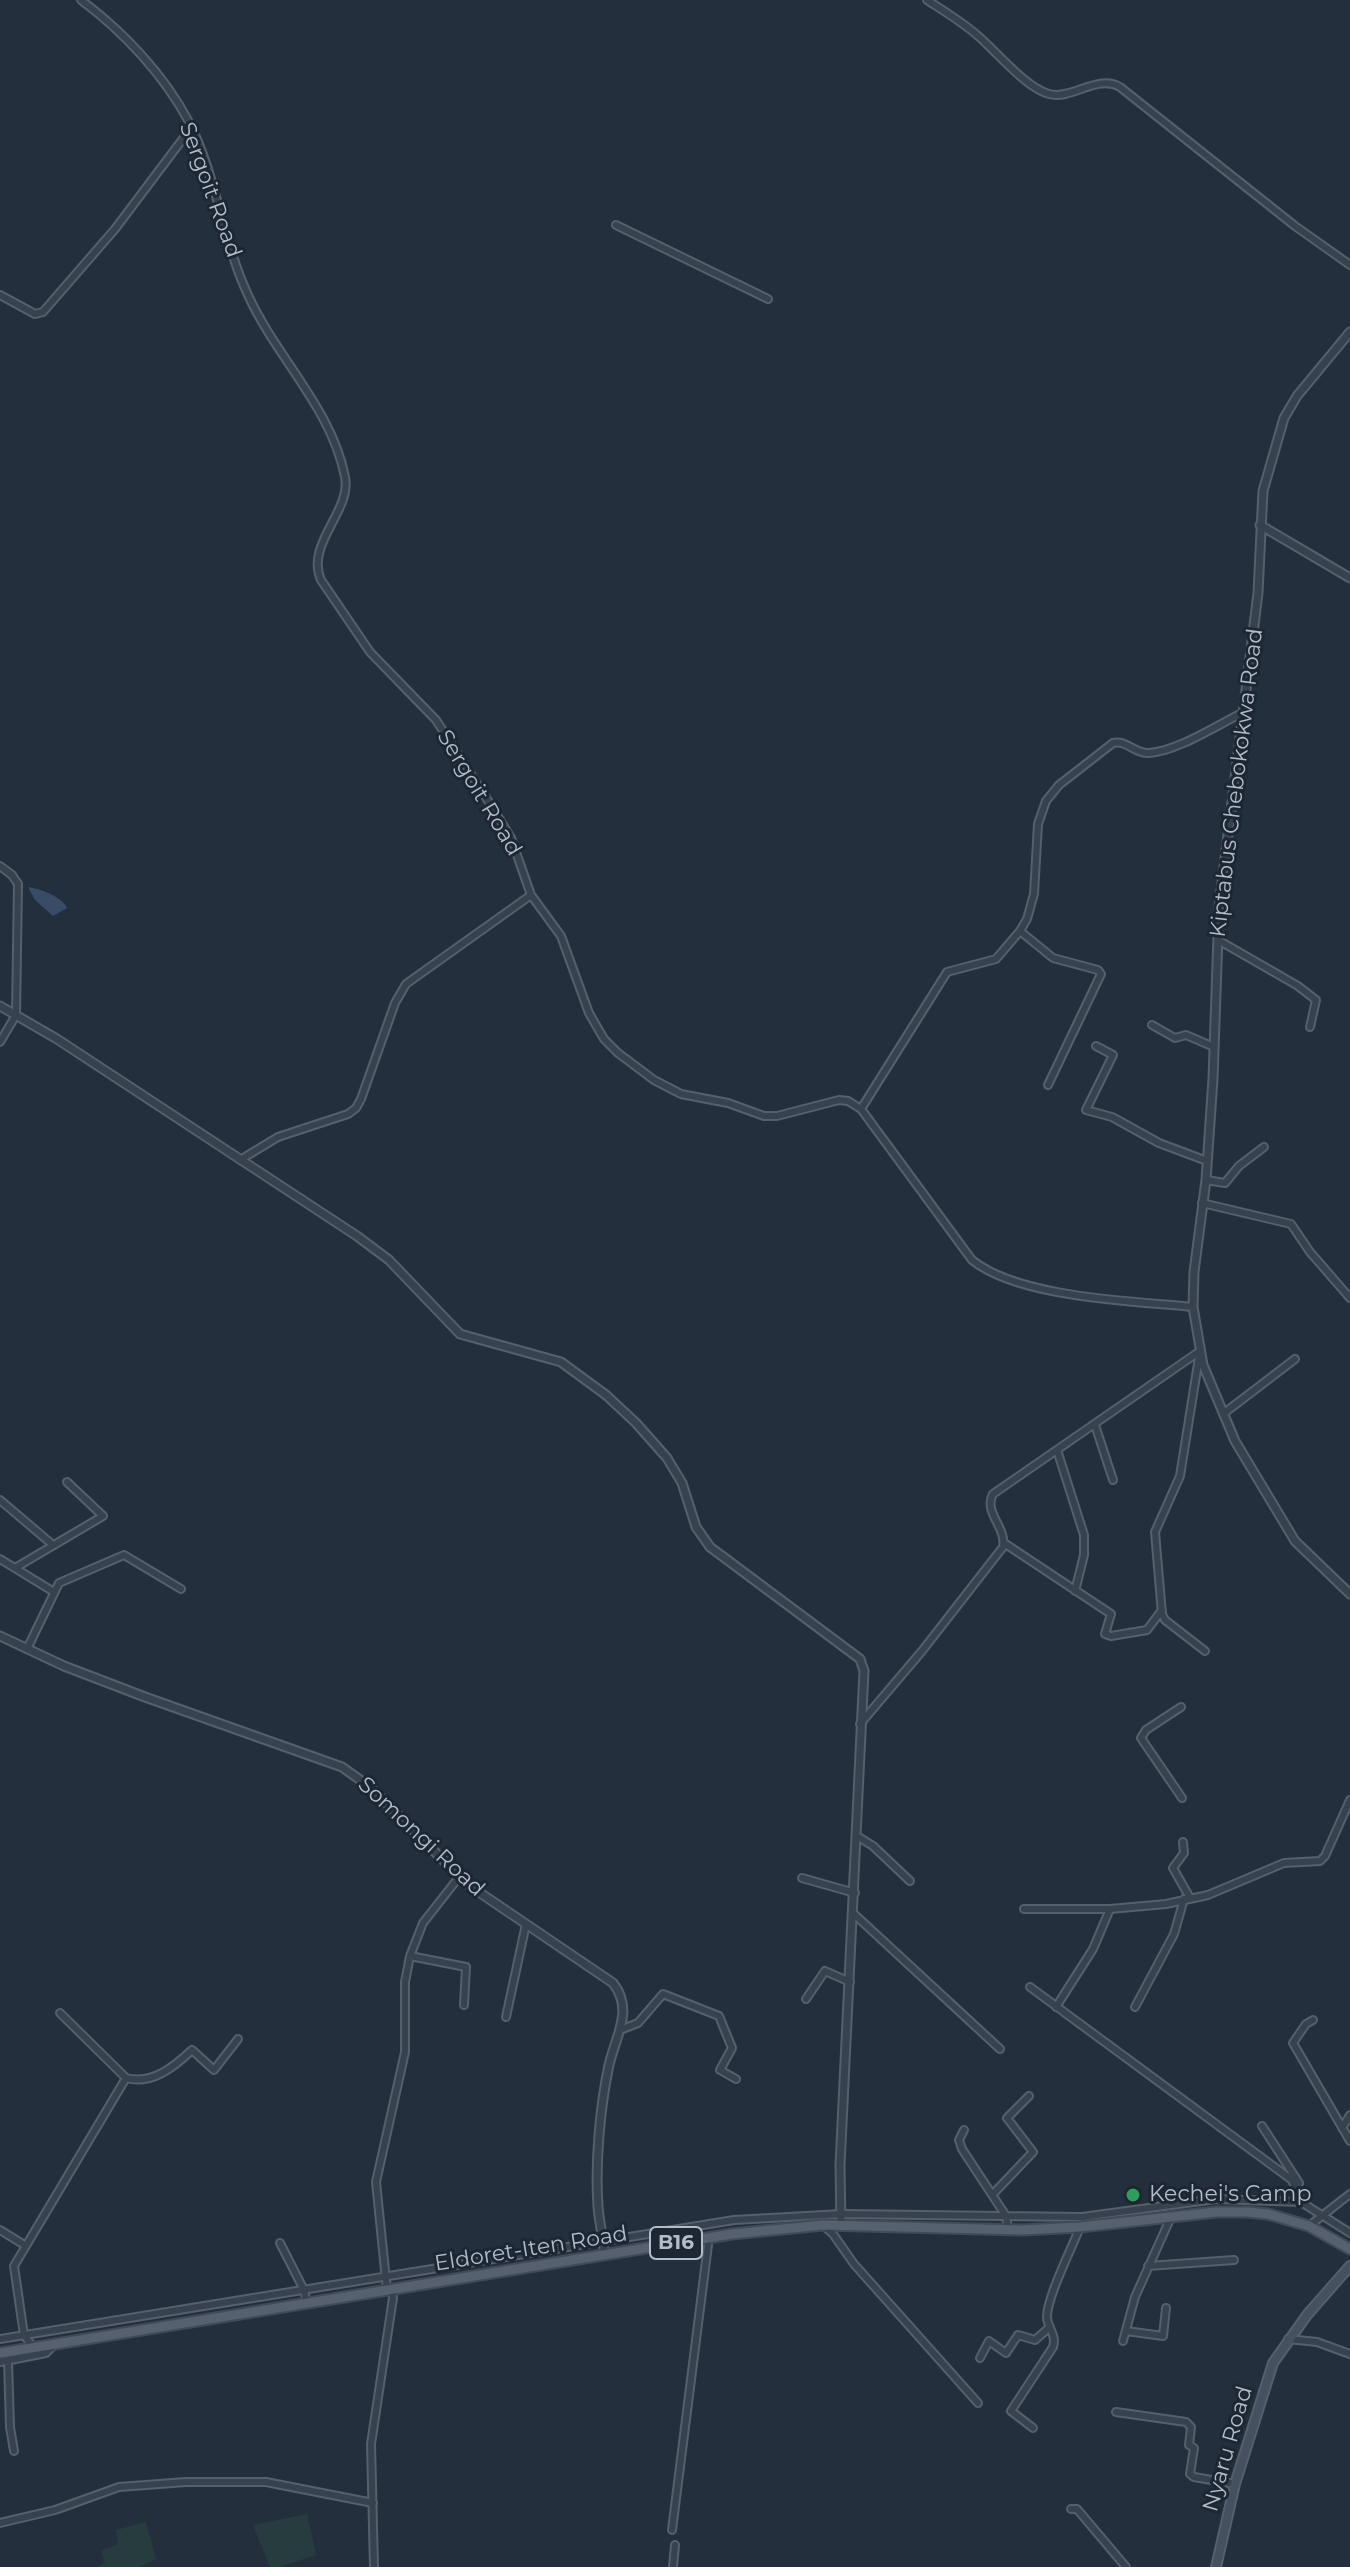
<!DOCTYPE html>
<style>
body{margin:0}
canvas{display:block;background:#242f3e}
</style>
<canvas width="1350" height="2567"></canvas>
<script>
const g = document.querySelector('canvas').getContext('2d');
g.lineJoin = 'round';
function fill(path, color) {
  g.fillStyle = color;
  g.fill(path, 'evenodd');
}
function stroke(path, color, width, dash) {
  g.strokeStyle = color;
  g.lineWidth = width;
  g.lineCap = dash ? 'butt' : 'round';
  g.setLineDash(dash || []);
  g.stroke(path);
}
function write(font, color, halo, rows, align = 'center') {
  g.font = font + ' Montserrat,sans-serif';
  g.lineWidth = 6;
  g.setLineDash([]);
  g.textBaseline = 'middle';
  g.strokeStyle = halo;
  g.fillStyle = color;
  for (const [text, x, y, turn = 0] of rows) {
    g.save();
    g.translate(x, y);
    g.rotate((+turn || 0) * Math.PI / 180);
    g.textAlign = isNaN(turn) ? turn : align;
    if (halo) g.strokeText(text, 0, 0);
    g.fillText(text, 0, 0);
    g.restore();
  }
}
fill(new Path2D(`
 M307 2514 316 2555 279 2567H270L253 2525Z
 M146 2522 156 2559 139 2567H96L105 2563 101 2551 118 2544 116 2530Z`), '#263c3f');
fill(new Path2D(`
 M28 887C41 889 62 897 67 908L53 916 35 900Z`), '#394c67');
const minor = new Path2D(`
 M81 0C124 32 164 75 189 122 217 176 222 240 248 295 276 357 332 409 345 477 352 511 305 544 321 580L370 652 436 720 494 810 511 838 531 895 561 936 589 1013 604 1039 618 1053 654 1080 681 1094 728 1103 764 1116H777L839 1100 848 1101 861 1109 972 1260C1019 1298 1133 1301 1193 1307
 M927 0C944 11 962 22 977 35 996 51 1026 88 1049 94 1072 100 1097 74 1120 87L1295 226 1350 265
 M616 225 768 299
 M0 295 35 314 43 312 115 229 191 128
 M0 866 12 875 18 884 16 1015 0 1042
 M1020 931 1053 958 1098 970 1101 974 1048 1085
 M1218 940 1298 986 1316 1000 1310 1027
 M1152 1025 1175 1038 1186 1035 1214 1047
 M1096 1046 1113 1055 1086 1110 1112 1117 1159 1143 1207 1161
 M861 1109 947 972 996 959 1020 931 1027 919 1034 894 1038 824 1046 801 1059 785 1113 743C1128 740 1134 754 1149 753 1178 751 1217 725 1244 712
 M240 1160 278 1137 348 1114 356 1108 361 1099 395 1003 406 984 531 895
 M1206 1180 1225 1183 1239 1166 1264 1147
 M1202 1203 1291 1224 1310 1252 1350 1298
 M1200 1351 1180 1476 1155 1532 1162 1614 1165 1620 1205 1651
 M1223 1414 1295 1359
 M1095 1425 1113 1480
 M1057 1450 1084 1535V1555L1075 1591
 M0 1500 53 1545
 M1004 1543 1111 1614 1105 1634 1111 1636 1147 1630 1162 1610
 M0 1559 54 1592
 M15 1568 103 1516 67 1482
 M27 1649 59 1583 124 1555 181 1589
 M1181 1707 1146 1730 1141 1738 1182 1798
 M860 1724 922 1651 1003 1547C1007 1528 983 1512 993 1494L1200 1351
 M857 1836 873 1846 910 1881
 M1183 1842 1184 1853 1173 1868 1190 1898
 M802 1878 855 1893
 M1024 1909H1110
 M854 1914 1000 2049
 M410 1956 466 1967 464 2005
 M1030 1987 1292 2180 1301 2202 1350 2233
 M806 1999 825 1971 850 1982
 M1056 2007 1093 1949 1110 1909 1166 1904 1208 1895 1284 1863 1320 1861 1325 1856 1350 1800
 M1135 2007 1174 1934 1184 1899
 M60 2013 126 2078C152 2085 174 2067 192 2050L214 2070 238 2039
 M506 2017 526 1924
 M1313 2020 1306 2024 1293 2043 1350 2141
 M620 2030 638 2023 663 1994 719 2016 732 2048 720 2070 736 2079
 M1262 2126 1299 2183 1297 2188
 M1342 2128 1350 2115
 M964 2130 959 2140 962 2149 1006 2216 1008 2230
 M993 2194 1033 2152 1007 2118 1029 2096
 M823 2225 833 2234 854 2264 978 2403
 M1309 2226 1350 2194
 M0 2230 26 2246
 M280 2243 304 2290 307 2303
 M1148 2266 1234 2260
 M387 2290 376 2182 405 2052V1982L410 1956 423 1923 459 1877
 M1126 2331 1163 2336 1166 2308
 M0 2339 734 2220 842 2214 1082 2217 1216 2199 1301 2202
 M1288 2339 1317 2342 1350 2354
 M1123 2341 1135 2297 1171 2217
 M33 2347 24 2335 14 2266 126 2078
 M980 2358 989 2341 1006 2353 1018 2335 1035 2340 1050 2327
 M8 2360 10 2427 14 2451
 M0 2362 46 2353 55 2344
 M1116 2412 1186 2422 1191 2427 1189 2445 1194 2448 1190 2474 1194 2477 1235 2484
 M1033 2428 1011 2411 1053 2347C1057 2334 1047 2328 1047 2317 1047 2297 1072 2248 1080 2227
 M1071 2509H1077L1126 2567
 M0 2523 55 2510 119 2487 186 2482H266L373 2503
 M672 2530 708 2245
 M374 2567 371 2444 393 2298 392 2289
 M673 2567 675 2545`);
const tertiary = new Path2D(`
 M1350 332 1297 396 1284 418 1263 491 1258 593 1219 907 1213 1079 1206 1180 1194 1272 1193 1307 1203 1365 1235 1441 1295 1541 1350 1594
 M1260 525 1350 578
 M0 1006 57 1039 357 1236 389 1260 460 1334 561 1362 606 1395 636 1423 667 1458 682 1483 696 1527 710 1547 860 1659 864 1671 840 2165 841 2226
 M0 1636 64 1666 145 1697 342 1767 370 1787 467 1884 613 1983C634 2010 616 2035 609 2065 600 2107 595 2163 598 2206 599 2223 604 2239 604 2255`);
const secondary = new Path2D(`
 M1216 2567 1235 2484 1273 2363 1307 2315 1350 2266`);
const primary = new Path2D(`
 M0 2353 732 2234 823 2225 1022 2230 1080 2227 1216 2212H1247L1268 2214 1309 2226 1350 2249`);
stroke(minor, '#565f6c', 10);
stroke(tertiary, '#565f6c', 11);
stroke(secondary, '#565f6c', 12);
stroke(primary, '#414a57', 13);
stroke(minor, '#38414e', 6);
stroke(tertiary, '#38414e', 7);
stroke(secondary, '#465061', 8);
stroke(primary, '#56606e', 9);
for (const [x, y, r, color] of [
 [1133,2195,8,"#2e9e5b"]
]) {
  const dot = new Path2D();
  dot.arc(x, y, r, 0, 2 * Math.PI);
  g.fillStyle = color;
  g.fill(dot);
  stroke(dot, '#1d2633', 3);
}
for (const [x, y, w] of [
 [676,2243,52]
]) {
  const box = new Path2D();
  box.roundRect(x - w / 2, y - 16, w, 32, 6);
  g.fillStyle = '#1d2633';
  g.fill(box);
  stroke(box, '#b4bcc9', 2);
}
write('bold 20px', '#b4bcc9', null, [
 ["B16",676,2243]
]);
write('22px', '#b4bcc9', '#1d2633', [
 ["Sergoit Road",210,190,70],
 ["Kiptabus Chebokokwa Road",1237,783,-83],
 ["Sergoit Road",479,793,59],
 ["Somongi Road",421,1837,43],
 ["Eldoret-Iten Road",531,2249,-9],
 ["Nyaru Road",1228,2449,-74]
]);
write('22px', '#b4bcc9', '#1d2633', [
 ["Kechei's Camp",1149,2195]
], 'left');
</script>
